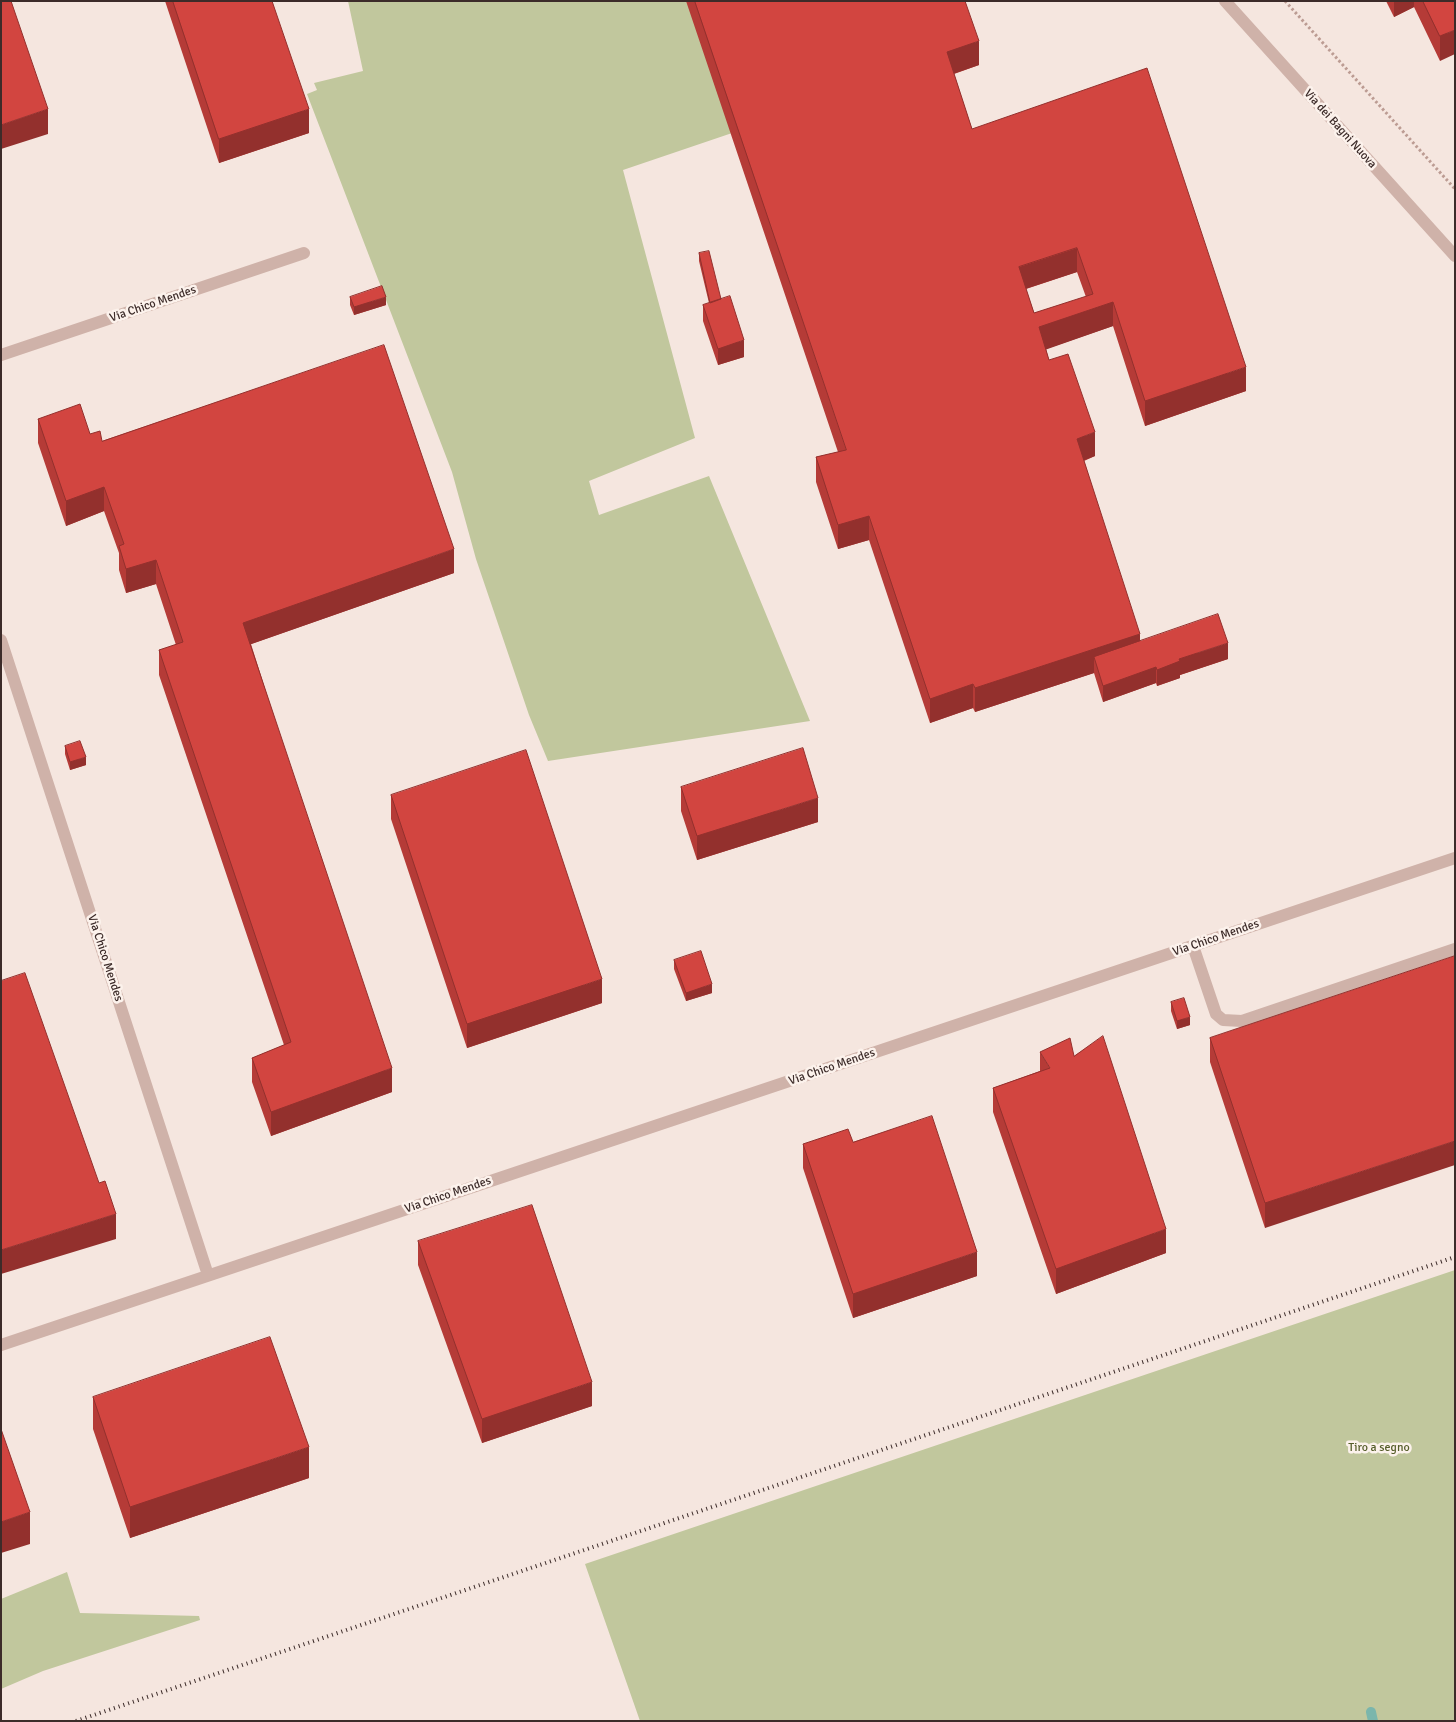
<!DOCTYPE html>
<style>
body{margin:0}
#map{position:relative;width:1456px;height:1722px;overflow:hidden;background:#f5e6df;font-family:Signika,sans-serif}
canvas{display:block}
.frame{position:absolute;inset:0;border:2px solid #3c2b29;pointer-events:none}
</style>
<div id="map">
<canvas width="1456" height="1722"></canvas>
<div class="frame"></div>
</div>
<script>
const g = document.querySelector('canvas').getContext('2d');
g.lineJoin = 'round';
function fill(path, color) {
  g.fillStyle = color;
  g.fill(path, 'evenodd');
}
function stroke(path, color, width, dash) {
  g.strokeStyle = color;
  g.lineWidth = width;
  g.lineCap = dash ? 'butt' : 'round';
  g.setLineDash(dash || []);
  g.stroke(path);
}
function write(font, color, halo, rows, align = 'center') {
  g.font = font + ' Signika,sans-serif';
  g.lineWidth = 5;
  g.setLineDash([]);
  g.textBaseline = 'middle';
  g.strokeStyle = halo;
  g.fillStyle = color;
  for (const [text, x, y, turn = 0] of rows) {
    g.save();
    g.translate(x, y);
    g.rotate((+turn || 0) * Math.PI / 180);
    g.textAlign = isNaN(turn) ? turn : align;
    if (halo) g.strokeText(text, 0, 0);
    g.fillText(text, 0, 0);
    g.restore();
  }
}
fill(new Path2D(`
 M348 1H697L738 131 623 170 695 438 589 481 599 515 709 476 810 721 548 761 529 715 476 559 452 472 307 94 317 90 314 83 363 71Z
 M1455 1270V1721H640L585 1564Z
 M67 1572 80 1613 199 1616 200 1620 43 1671 1 1689V1599Z`), '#c1c79d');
stroke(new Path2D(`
 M1371 1712 1373 1721`), '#7bb6ac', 10);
stroke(new Path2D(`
 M1285 1 1455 189`), '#bc9c93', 3, [2.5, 2.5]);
stroke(new Path2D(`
 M1193 946 1216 1014 1223 1020 1242 1021 1455 949`), '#cfb2a9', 12);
stroke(new Path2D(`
 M1 355 304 253
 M1 640 208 1275
 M1 1345 1455 858`), '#cfb2a9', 12);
stroke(new Path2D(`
 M1225 1 1455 256`), '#cfb2a9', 12);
stroke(new Path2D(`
 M76 1721 1455 1257`), '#3c2b29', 4, [1, 4]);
fill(new Path2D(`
 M165 1H272L309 133 219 163Z
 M686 1H965L979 65 954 74 972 129 1246 391 1145 426 1113 326 1046 349 1049 360 1095 456 1084 461 1140 641 1228 659 1180 675V678L1157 686 1156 683 1103 702 1094 673 975 712 973 708 930 723 869 540 838 549 816 482V457L838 452ZM1077 272 1086 297 1034 313 1026 289Z
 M1386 1H1455L1440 61 1414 7 1394 17Z
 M699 253 721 299 744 357 718 365 703 321V305L709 303 699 261Z
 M350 297 386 305 354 315 350 305Z
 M38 419 90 434 102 441 454 573 251 644 392 1092 271 1136 252 1082V1058L284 1045 159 675V650L176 645 156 584 126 593 119 570V553L104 511 66 526 38 443Z
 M65 746 86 765 70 770 65 754Z
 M681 787 818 822 697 860 681 811Z
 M391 795 602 1003 467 1048 391 819Z
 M1455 956 1265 1228 1210 1062V1038Z
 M674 960 712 993 686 1001 674 969Z
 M1171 1002 1190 1025 1177 1029 1171 1011Z
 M1040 1052 1166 1253 1056 1294 993 1112V1088L1040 1071Z
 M803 1144 977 1276 853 1318 803 1168Z
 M418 1241 592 1406 482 1443 418 1265Z
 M93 1397 309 1478 130 1538 93 1429Z`), '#b53b37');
fill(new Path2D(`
 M1394 1H1414V7L1394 17Z
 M1455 30V54L1440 61V36Z
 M979 41V65L947 76V52Z
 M48 109V134L1 149V125Z
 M309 109V133L219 163V139Z
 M1077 248V272L1019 291V267Z
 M386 297V305L354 315V307Z
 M1113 302V326L1039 352V327Z
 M744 340V357L718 365V349Z
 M1246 367V391L1145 426V401Z
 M1095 432V456L1077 463V439Z
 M104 487V511L66 526V501Z
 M869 516V540L838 549V525Z
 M454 549V573L243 647V623Z
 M156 560V584L126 593V569Z
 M1140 634V658L1094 657V673L975 712V688Z
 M1228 643V659L1180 675V678L1157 686V670L1179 659Z
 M1156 667V683L1103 702V686Z
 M973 684V708L930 723V699Z
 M86 757V765L70 770V762Z
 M818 798V822L697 860V836Z
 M602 979V1003L467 1048V1024Z
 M712 984V993L686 1001V993Z
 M1190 1017V1025L1177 1029V1021Z
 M392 1068V1092L271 1136V1112Z
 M1455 1141V1165L1265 1228V1203Z
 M116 1214V1239L1 1274V1250Z
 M1166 1229V1253L1056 1294V1269Z
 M977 1252V1276L853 1318V1294Z
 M592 1382V1406L482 1443V1419Z
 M309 1447V1478L130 1538V1507Z
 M30 1512V1544L1 1553V1522Z`), '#93302d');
const building = new Path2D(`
 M1 1H11L48 109 1 125Z
 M173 1H272L309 109 219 139Z
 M695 1H965L979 41 947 52 972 129 1147 68 1246 367 1145 401 1113 302 1039 327 1049 360 1068 354 1095 432 1077 439 1140 634 975 688 973 684 930 699 869 516 838 525 816 457 846 450ZM1077 248 1093 294 1034 313 1019 267Z
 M1423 1H1455V30L1440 36Z
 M709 251 721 299 710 303 699 253Z
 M382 286 386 297 354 307 350 297Z
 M730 296 744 340 718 349 703 305Z
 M384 345 454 549 243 623 392 1068 271 1112 252 1058 291 1042 159 650 183 642 156 560 126 569 119 546 124 544 104 487 66 501 38 419 80 404 90 434 100 431 102 441Z
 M1218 614 1228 643 1179 659 1180 661 1157 670 1156 667 1103 686 1094 657Z
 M80 741 86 757 70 762 65 746Z
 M803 748 818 798 697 836 681 787Z
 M526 750 602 979 467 1024 391 795Z
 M701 951 712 984 686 993 674 960Z
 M1455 956V1141L1265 1203 1210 1038Z
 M25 973 99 1183 105 1181 116 1214 1 1250V981Z
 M1184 998 1190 1017 1177 1021 1171 1002Z
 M1103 1036 1166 1229 1056 1269 993 1088 1050 1068 1040 1052 1070 1038 1074 1056Z
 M932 1116 977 1252 853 1294 803 1144 848 1129 853 1142Z
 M532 1205 592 1382 482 1419 418 1241Z
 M270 1337 309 1447 130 1507 93 1397Z
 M1 1429 30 1512 1 1522Z`);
fill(building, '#d24540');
stroke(building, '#93302d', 1);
write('12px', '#3c2b29', '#fcf2ec', [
 ["Via dei Bagni Nuova",1340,129,48],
 ["Via Chico Mendes",153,304,-19],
 ["Via Chico Mendes",1216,938,-19],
 ["Via Chico Mendes",105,958,72],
 ["Via Chico Mendes",832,1067,-19],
 ["Via Chico Mendes",448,1195,-19]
]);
write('12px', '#555d2a', '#fcf2ec', [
 ["Tiro a segno",1379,1448]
]);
</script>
